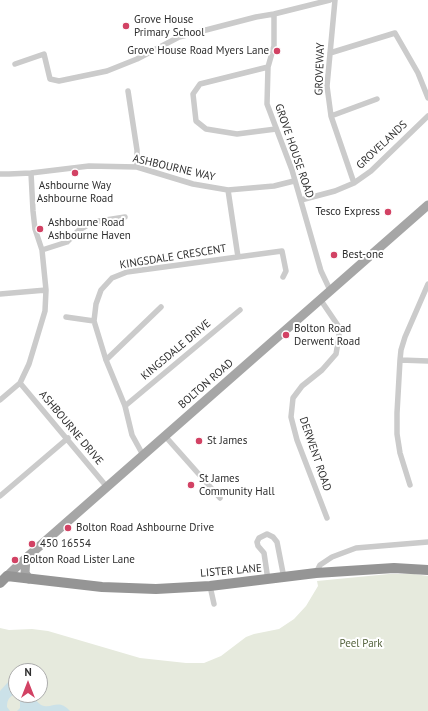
<!DOCTYPE html>
<style>
body{margin:0}
#map{position:relative;width:428px;height:711px;overflow:hidden;background:#fff;font-family:"PT Sans",sans-serif}
canvas{display:block}
.north{position:absolute;left:8px;top:663px;width:40px;height:40px;box-sizing:border-box;background:#fff;border:1px solid #ababab;border-radius:50%;rotate:0deg;font-size:11px;font-weight:700;line-height:16px;text-align:center;color:#2e2e2e}
.north::after{content:'';display:block;margin:auto;width:14px;height:18px;background:#d24264;clip-path:polygon(50% 0,100% 100%,50% 72%,0 100%)}
</style>
<div id="map">
<canvas width="428" height="711"></canvas>
<div class="north">N</div>
</div>
<script>
const g = document.querySelector('canvas').getContext('2d');
g.lineJoin = 'round';
function fill(path, color) {
  g.fillStyle = color;
  g.fill(path, 'evenodd');
}
function stroke(path, color, width, dash) {
  g.strokeStyle = color;
  g.lineWidth = width;
  g.lineCap = dash ? 'butt' : 'round';
  g.setLineDash(dash || []);
  g.stroke(path);
}
function write(font, color, halo, rows, align = 'center') {
  g.font = font + ' "PT Sans",sans-serif';
  g.lineWidth = 4;
  g.setLineDash([]);
  g.textBaseline = 'middle';
  g.strokeStyle = halo;
  g.fillStyle = color;
  for (const [text, x, y, turn = 0] of rows) {
    g.save();
    g.translate(x, y);
    g.rotate((+turn || 0) * Math.PI / 180);
    g.textAlign = isNaN(turn) ? turn : align;
    if (halo) g.strokeText(text, 0, 0);
    g.fillText(text, 0, 0);
    g.restore();
  }
}
fill(new Path2D(`
 M389 574H414L428 576V711H0V628L9 630 32 629 48 631 140 658 186 663H204L221 656 246 637 254 634 279 629 294 619 306 606 318 586 317 581ZM16 671H40V695H16Z`), '#e6eadd');
fill(new Path2D(`
 M15 680 16 695H32C35 699 39 705 44 706 53 708 59 699 70 711H17L20 708V702L16 696 13 695C8 698 7 702 7 707L10 711H0V691L9 681Z`), '#cbe1e8');
stroke(new Path2D(`
 M335 0 327 86 331 116 354 183
 M274 14V46L268 67 267 104 292 170 321 271 330 290
 M330 53 395 33 418 73 428 98
 M15 64 44 54 50 79 59 81 107 71 137 59 179 37 256 17 274 14 330 0
 M268 67 200 84 193 94 196 121 206 129 237 134 276 129
 M128 91 137 150V167
 M331 116 377 99
 M0 174H9L31 173 89 166 137 167 193 184 228 190 274 186 294 181
 M228 190 238 257
 M301 200 335 191 354 183 371 171 428 116
 M42 250 67 242 79 230 93 222 125 217
 M0 294 46 290
 M320 299 339 327V337L336 354 322 370 302 386 293 398 291 417 297 440 327 518
 M66 317 94 321
 M106 360 161 307
 M400 360 428 361
 M20 383 107 487
 M0 400 20 383 29 364 45 311 46 290 42 250 35 229 33 211 31 173
 M125 406 240 310
 M165 436 220 498
 M143 455 132 435 125 406 106 360 94 321 96 304 101 290 112 278 127 272 282 251 286 271 283 277
 M410 485 400 453 397 434V413L400 360 401 350 405 337 428 284
 M0 496 68 438
 M316 573 320 565 332 557 356 548 428 542
 M268 580 264 553 258 546 257 542 259 538 267 534 273 537 277 542 284 578
 M210 586 214 604`), '#cbcbcb', 5.5);
stroke(new Path2D(`
 M26 558 25 573 29 579
 M7 576 26 558 428 205`), '#a6a6a6', 9);
stroke(new Path2D(`
 M0 583 7 576 102 587 156 589 210 586 316 573 394 568 428 570`), '#959595', 10);
for (const [x, y, r, color] of [
 [126,26,4,"#d24264"],
 [277,51,4,"#d24264"],
 [75,173,4,"#d24264"],
 [388,212,4,"#d24264"],
 [40,229,4,"#d24264"],
 [334,255,4,"#d24264"],
 [286,335,4,"#d24264"],
 [199,441,4,"#d24264"],
 [191,485,4,"#d24264"],
 [68,528,4,"#d24264"],
 [32,544,4,"#d24264"],
 [15,560,4,"#d24264"]
]) {
  const dot = new Path2D();
  dot.arc(x, y, r, 0, 2 * Math.PI);
  g.fillStyle = color;
  g.fill(dot);
  stroke(dot, '#fff', 1.5);
}
write('11px', '#2e2e2e', '#fff', [
 ["Grove House",134,20],
 ["Primary School",134,33],
 ["Grove House Road Myers Lane",269,51,"right"],
 ["Ashbourne Way",75,186,"center"],
 ["Ashbourne Road",75,199,"center"],
 ["Tesco Express",380,212,"right"],
 ["Ashbourne Road",48,223],
 ["Ashbourne Haven",48,236],
 ["Best-one",342,255],
 ["Bolton Road",294,329],
 ["Derwent Road",294,342],
 ["St James",207,441],
 ["St James",199,479],
 ["Community Hall",199,492],
 ["Bolton Road Ashbourne Drive",76,528],
 ["450 16554",40,544],
 ["Bolton Road Lister Lane",23,560]
], 'left');
write('11px', '#2e2e2e', '#fff', [
 ["GROVEWAY",320,69,-88],
 ["GROVELANDS",382,145,-43],
 ["GROVE HOUSE ROAD",294,151,71],
 ["ASHBOURNE WAY",174,168,13],
 ["KINGSDALE CRESCENT",173,257,-9],
 ["KINGSDALE DRIVE",176,350,-40],
 ["BOLTON ROAD",206,384,-41],
 ["ASHBOURNE DRIVE",71,428,50],
 ["DERWENT ROAD",315,454,71],
 ["LISTER LANE",231,571,-5]
]);
write('11px', '#576540', '#fff', [
 ["Peel Park",361,644]
]);
</script>
